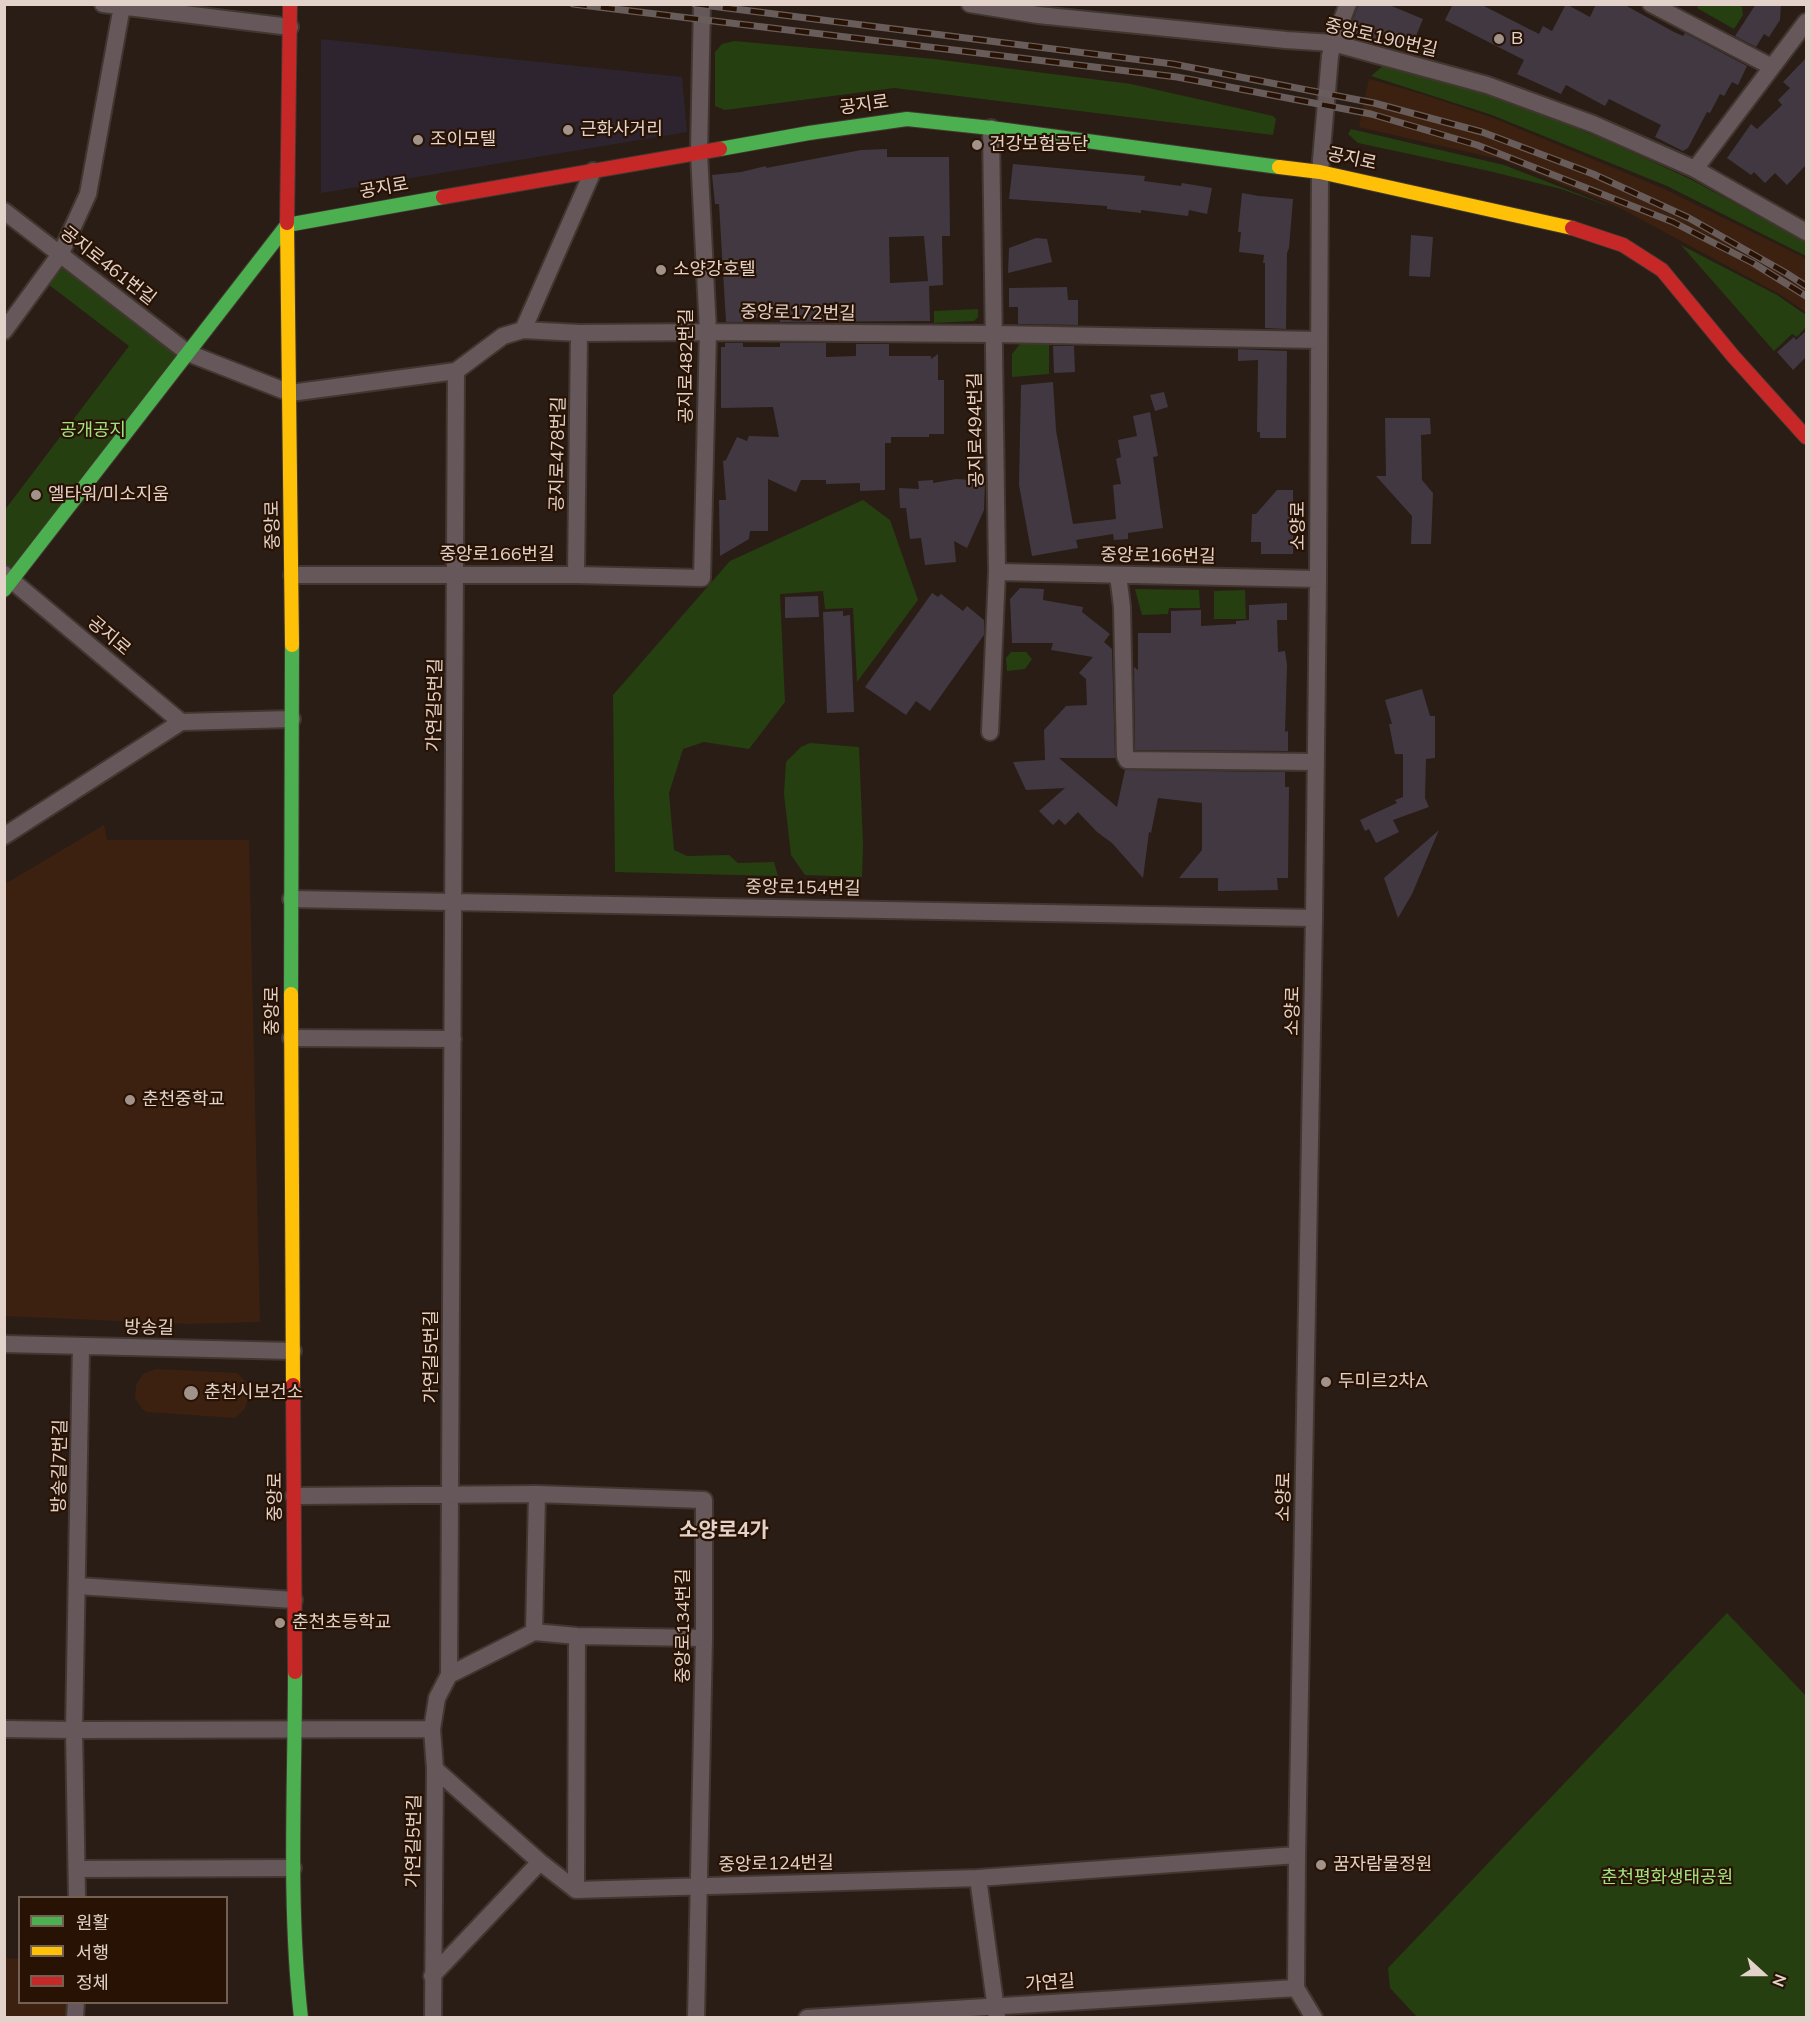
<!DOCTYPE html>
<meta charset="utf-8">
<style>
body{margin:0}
#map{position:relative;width:1811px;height:2022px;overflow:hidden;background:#2a1d15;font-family:Mulish,"Noto Sans KR",sans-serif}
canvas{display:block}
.frame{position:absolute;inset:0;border:6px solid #e3d2c9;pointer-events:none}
.legend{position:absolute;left:18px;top:1896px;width:210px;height:108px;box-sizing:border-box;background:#281204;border:2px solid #735f53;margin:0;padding:8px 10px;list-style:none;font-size:18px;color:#e3d2c9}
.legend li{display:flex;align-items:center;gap:12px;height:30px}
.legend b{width:30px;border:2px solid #735f53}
.north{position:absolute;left:1733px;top:1944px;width:60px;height:60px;-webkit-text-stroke:4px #281204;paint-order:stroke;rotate:111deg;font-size:16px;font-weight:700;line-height:24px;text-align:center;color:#e3d2c9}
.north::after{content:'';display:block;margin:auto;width:21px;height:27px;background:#e3d2c9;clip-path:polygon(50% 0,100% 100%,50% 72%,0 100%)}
</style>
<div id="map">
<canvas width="1811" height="2022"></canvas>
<div class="frame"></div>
<ul class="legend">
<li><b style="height:8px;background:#4caf50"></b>원활</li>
<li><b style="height:8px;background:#ffc107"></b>서행</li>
<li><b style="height:8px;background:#c62828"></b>정체</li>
</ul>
<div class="north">N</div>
</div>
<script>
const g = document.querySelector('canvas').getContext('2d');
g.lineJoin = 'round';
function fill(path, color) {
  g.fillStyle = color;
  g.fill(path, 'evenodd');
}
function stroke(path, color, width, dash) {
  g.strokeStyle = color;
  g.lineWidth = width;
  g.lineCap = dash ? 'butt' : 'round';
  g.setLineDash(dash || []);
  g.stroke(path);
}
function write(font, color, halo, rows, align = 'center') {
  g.font = font + ' Mulish,"Noto Sans KR",sans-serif';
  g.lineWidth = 4.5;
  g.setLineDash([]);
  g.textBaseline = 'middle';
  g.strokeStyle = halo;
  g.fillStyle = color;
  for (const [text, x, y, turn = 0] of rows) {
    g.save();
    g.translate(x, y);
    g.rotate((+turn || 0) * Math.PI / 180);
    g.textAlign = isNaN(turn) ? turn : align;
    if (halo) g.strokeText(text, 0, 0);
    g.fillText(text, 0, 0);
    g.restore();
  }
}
fill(new Path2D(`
 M321 39 682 77 687 132 321 193Z`), '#2e242f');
fill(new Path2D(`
 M1369 79 1422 94 1493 118 1662 188 1801 256 1806 260V312L1781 295 1620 208 1503 160 1359 127Z
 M104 825 107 840H249L260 1322 187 1324 5 1316V884Z
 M156 1369 237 1373 246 1382 248 1388 247 1402 245 1408 235 1418 147 1412 142 1409 135 1398 136 1385 143 1374Z
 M4 1958 19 1959 20 2002 67 2003V2017H5Z`), '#3d2110');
fill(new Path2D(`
 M1699 5H1739L1742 7 1743 15 1734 29 1697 8Z
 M734 41 934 59 1131 84 1273 116 1276 119 1273 135 894 88 725 110 715 106V52L722 44Z
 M1384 65 1488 92 1612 143 1692 180 1806 242V256L1667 186 1492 115 1371 76Z
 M1351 129 1504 165 1617 209 1561 189 1489 171 1358 143 1348 134Z
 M1681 245 1777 295 1806 315V327L1797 337 1792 334 1774 351Z
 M60 259 182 351 13 575 5 569 4 511 129 346 44 281Z
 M978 309V317L974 321 934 323V311Z
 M1021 343H1049V374L1012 377V354Z
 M863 500 890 520 918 600 857 682 853 608 825 609 823 591 780 594 785 702 749 749 704 742 683 749 669 793 674 850 687 856 729 855 738 863 774 862 778 876 615 872 613 695 730 561Z
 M1135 589 1199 590 1200 608H1169L1168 614 1142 615Z
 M1245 590 1246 619H1214V591Z
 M1011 652H1026L1032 659 1025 669 1007 671 1006 658Z
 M810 743 859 747 863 844 862 877 805 875 791 855 784 794 786 762 801 747Z
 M1727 1613 1806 1696V2017H1417L1390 1988 1388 1968Z`), '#263f11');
fill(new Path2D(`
 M1359 4H1387L1423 19 1411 48 1380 35 1377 42 1356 34 1351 24Z
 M1453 4H1480L1539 34 1543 26 1552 31 1566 4 1590 17 1596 4H1623L1674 32 1683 36 1685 33 1747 66 1738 85 1732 82 1724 96 1720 94 1710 113 1707 112 1688 148 1683 151 1655 137 1661 125 1609 99 1605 106 1566 85 1561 94 1517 74 1524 60 1445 20Z
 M1756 4H1781L1780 20 1769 37 1764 34 1756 47 1735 36Z
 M1806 58V165L1787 185 1775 173 1765 183 1754 172 1751 175 1727 158 1751 124 1757 129 1782 105 1778 100 1790 88 1783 82Z
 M887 149V157H949L950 236H942L943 285 929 286 930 321 780 322V317L743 318V322H726L719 204H715L712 175 741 172 766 166V168L861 150ZM924 236 928 281 890 283 889 237Z
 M1013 164 1145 176 1144 181 1181 186 1182 183 1212 188 1207 214 1189 210 1188 216 1141 210V213L1107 209V206L1009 199Z
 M1242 193 1259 196 1293 199 1289 248 1287 253 1286 329 1265 328V263H1263L1264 255 1239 252 1241 232H1238Z
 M1411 235 1433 237 1430 277 1409 276Z
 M1036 238 1047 239 1052 262 1008 273 1009 248Z
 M1067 287 1068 300H1078V325L1018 324V307H1009V288Z
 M1806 331V357L1793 370 1777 352 1794 337 1796 340Z
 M725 343H743V347H780V343H826V357L856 356V344H889V356H931V359L938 354V380H944V434H929V437H891V443H885V490L860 491V483L826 484V480H801L796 492 768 479V531H750L749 539 720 556 719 500H726L723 461 726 460 737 437 747 441 749 436 779 437 773 407 721 408V347H725Z
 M1053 346H1074L1075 372 1054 373Z
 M1238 349 1287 351 1286 438H1260V432H1257L1258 360 1238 361Z
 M1053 382 1056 430 1073 524 1116 519 1113 485 1121 484 1116 459 1121 457 1118 440 1137 436 1133 416 1150 412 1158 456 1153 457 1163 528 1128 533V539L1114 540 1113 534 1076 540 1078 548 1032 556 1019 485 1021 385Z
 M1164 392 1168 407 1155 411 1150 395Z
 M1385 418H1430L1431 434 1421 435 1422 480 1433 493 1431 544H1411L1412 516 1376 476H1386Z
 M956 479 985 481 984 510 967 548 954 541 956 562 925 565 921 538 910 539 906 508H900L899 488 919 489 918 481 933 480V483Z
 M1277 490H1293V554H1261V542H1251L1252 514H1256Z
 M1020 588 1044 589 1043 600 1083 607 1082 612 1110 634 1104 642 1112 649 1115 758H1059L1117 807 1125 770 1285 772V787H1289L1288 878H1277L1278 890 1218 891V878H1179L1202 850V803L1158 798 1151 833 1149 832 1143 878 1112 843 1097 832 1078 812 1065 825 1059 819 1053 825 1039 811 1065 788 1026 790 1013 762 1045 760 1044 730 1066 706 1087 705 1086 679 1079 673 1093 657 1051 650 1053 643H1012L1010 599Z
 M932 593 938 597 941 594 963 611 967 606 984 620V635L930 711 916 701 906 715 865 687Z
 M818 596 819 617 785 618V597Z
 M1287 603V620H1277L1278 652 1285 651 1287 665 1285 732 1288 731V751L1135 750 1134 667 1138 670V633H1171V611L1201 610V626L1236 624V621L1249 620V605Z
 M843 611V616L850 615 854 712 827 713 823 612Z
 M1422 689 1430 716H1435V758L1426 759 1425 798 1429 807 1393 820 1399 832 1376 843 1369 829 1365 831 1360 820 1397 803 1395 800 1403 797V754H1395L1389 724H1392L1385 700Z
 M1439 830 1412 894 1398 918 1384 878Z`), '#423842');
const street = new Path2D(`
 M103 4 290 27
 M970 4 1038 15 1286 40 1333 43 1487 85 1593 124 1695 169 1806 232
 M1651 4 1772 67
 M1695 169 1806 22
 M4 211 188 353 290 393 456 371 503 336 523 330 579 333 708 332 995 334 1319 340
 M523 330 593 171
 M4 331 61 253 88 194 122 6
 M997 572 1318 579
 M4 574 181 722 292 719
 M292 575H576L702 578 708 332 699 153 702 4
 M576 575 579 333
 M1118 575 1122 607 1125 756 1127 760 1316 762
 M990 732 997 572 991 128
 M4 836 181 722
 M291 899 1314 918
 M291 1038 453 1039
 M4 1344 293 1351
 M294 1496 537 1494 704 1500V1638L696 2018
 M78 1586 294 1600
 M534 1632 537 1494
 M577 1636 576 1890 978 1878 1297 1855
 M449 1675 534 1632 577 1636 704 1638
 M4 1729 74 1730 81 1346
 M435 1769 540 1862 576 1890
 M77 1869 293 1868
 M978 1878 997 2017
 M77 1898 74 1730 432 1729
 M432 1976 540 1862
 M75 2018 76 2002
 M433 2018 435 1769 432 1729 437 1698 449 1675 456 371
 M807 2018 1296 1988
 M1314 2018 1296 1988 1297 1855 1314 918 1318 579 1320 172 1330 56 1333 43 1348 4`);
const fast = new Path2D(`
 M720 149 809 133 907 119 991 128 1279 167
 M4 590 287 225 443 197
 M291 994 292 645
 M295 1672C295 1787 288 1903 301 2018`);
const slow = new Path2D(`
 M1279 167 1320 172 1572 228
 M287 223 292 645
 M291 994 293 1385`);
const jam = new Path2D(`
 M443 197 720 149
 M287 223 290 4
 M1572 228 1623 245 1662 270 1733 356 1806 437
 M293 1385 295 1672`);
stroke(street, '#423730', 20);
stroke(fast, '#423730', 16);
stroke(slow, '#423730', 16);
stroke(jam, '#423730', 16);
stroke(street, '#66585a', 16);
stroke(fast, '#4caf50', 14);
stroke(slow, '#ffc107', 14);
stroke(jam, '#c62828', 14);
const rail = new Path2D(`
 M573 4 1177 77 1371 114 1477 145 1673 222 1753 263 1806 296
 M695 4 1173 64 1374 103 1482 132 1593 174 1689 218 1786 273 1806 286`);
stroke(rail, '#695d5c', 7);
stroke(rail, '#281204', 4.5, [14]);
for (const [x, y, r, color] of [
 [1499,39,6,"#a2938a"],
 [568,130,6,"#a2938a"],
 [418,140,6,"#a2938a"],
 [977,145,6,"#a2938a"],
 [661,270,6,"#a2938a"],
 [36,495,6,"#a2938a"],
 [130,1100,6,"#a2938a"],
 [1326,1382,6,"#a2938a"],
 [191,1393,8,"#a2938a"],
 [280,1623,6,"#a2938a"],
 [1321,1865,6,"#a2938a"]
]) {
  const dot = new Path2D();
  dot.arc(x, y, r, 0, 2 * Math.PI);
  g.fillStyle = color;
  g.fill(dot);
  stroke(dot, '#281204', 2);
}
write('18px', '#e3d2c9', '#281204', [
 ["중앙로190번길",1381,38,13],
 ["공지로",864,105,-8],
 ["공지로",1352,159,12],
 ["공지로",384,188,-10],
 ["공지로461번길",108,266,38],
 ["중앙로172번길",798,313,1],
 ["공지로482번길",687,366,-90],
 ["공지로494번길",976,430,-91],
 ["공지로478번길",558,454,-89],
 ["중앙로",273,525,-91],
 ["소양로",1299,526,-90],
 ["중앙로166번길",497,555],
 ["중앙로166번길",1158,556,1],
 ["공지로",109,636,40],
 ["가연길5번길",435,705,-89],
 ["중앙로154번길",803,888,1],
 ["중앙로",273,1011,-90],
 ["소양로",1293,1011,-89],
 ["방송길",149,1328,1],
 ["가연길5번길",432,1357,-90],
 ["방송길7번길",60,1466,-89],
 ["중앙로",276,1497,-90],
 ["소양로",1284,1497,-89],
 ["중앙로134번길",684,1626,-90],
 ["가연길5번길",414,1841,-89],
 ["중앙로124번길",776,1864,-1],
 ["가연길",1050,1983,-4]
]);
write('18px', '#e3d2c9', '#281204', [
 ["B",1511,39],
 ["근화사거리",580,130],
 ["조이모텔",430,140],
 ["건강보험공단",989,145],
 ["소양강호텔",673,270],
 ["엘타워/미소지움",48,495],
 ["춘천중학교",142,1100],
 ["두미르2차A",1338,1382],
 ["춘천시보건소",204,1393],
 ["춘천초등학교",292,1623],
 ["꿈자람물정원",1333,1865]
], 'left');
write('18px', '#a1e37d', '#281204', [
 ["공개공지",93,431],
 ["춘천평화생태공원",1667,1878]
]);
write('bold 21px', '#e3d2c9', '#281204', [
 ["소양로4가",724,1531]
]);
</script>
